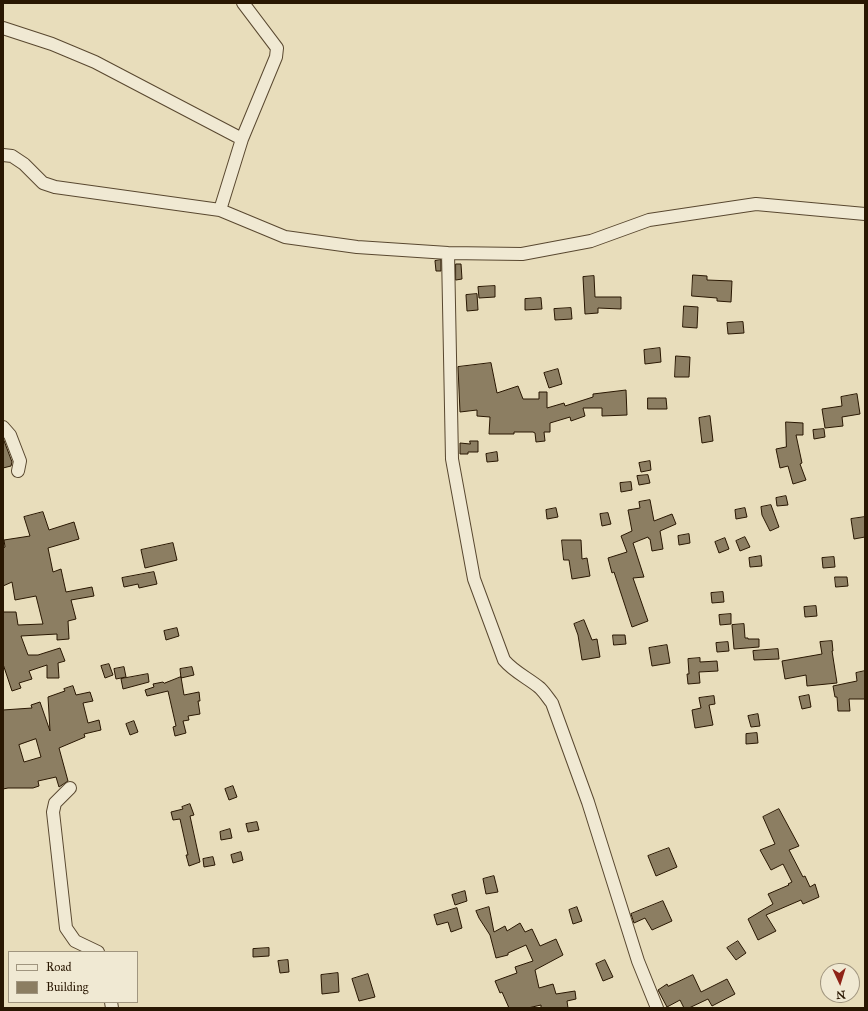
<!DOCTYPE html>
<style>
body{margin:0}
#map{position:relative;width:868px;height:1011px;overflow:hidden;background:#e8ddbb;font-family:"IM FELL Great Primer",serif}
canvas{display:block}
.frame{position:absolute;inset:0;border:4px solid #291702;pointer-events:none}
.legend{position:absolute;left:8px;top:951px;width:130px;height:52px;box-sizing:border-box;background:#f0e9d3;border:1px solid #a0957f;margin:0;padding:5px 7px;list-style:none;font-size:12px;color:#291702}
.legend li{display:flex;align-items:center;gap:8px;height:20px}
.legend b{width:20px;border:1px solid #a0957f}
.north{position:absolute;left:820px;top:963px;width:40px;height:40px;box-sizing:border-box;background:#f0e9d3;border:1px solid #a0957f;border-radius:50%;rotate:176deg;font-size:11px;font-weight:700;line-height:16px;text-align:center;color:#291702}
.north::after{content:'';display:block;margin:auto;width:14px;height:18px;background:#8f2418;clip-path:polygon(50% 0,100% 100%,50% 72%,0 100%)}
</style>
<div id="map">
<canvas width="868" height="1011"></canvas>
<div class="frame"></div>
<ul class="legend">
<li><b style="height:5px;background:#f0e9d3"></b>Road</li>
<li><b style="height:11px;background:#8c7e62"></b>Building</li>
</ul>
<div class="north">N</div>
</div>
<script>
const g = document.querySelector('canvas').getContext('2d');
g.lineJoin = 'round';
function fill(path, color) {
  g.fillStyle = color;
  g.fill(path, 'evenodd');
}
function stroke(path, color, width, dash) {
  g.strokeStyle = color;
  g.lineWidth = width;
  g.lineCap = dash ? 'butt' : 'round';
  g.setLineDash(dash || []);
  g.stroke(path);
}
const building = new Path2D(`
 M441 260V271H436L435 261Z
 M456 264H461L462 279 456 280Z
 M693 275 707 276V280L732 281 731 302 717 301V298L692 296Z
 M594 276 595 297H621V309L598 308V313L585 314 583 277Z
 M495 286V297L479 298 478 287Z
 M477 294 478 310 467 311 466 295Z
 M541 298 542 309 525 310V299Z
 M684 306 698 307 697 328 683 327Z
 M571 308 572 319 555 320 554 309Z
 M743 322 744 333 728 334 727 323Z
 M660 348 661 362 645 364 644 350Z
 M676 356 690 357 689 377H675Z
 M491 363 497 393 518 386 523 399H539V392H547V408L564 403 565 406 593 397V394L626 390 627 415 602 416V408H583L585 416 571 421 570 417 550 423V432H544L545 441 536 442 535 433 533 432H514V434H489L490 417 477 416V410L460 412 458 367Z
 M558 369 562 384 549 388 544 373Z
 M857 394 860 414 842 417 843 426 825 428 822 409 842 406 841 397Z
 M648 398H666L667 409H648Z
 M710 416 713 441 702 443 699 418Z
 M786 422 803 423V435H796L802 463 800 464 806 480 793 484 788 466 780 468 776 449 786 447Z
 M824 429 825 437 814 439 813 430Z
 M3 438 12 462 11 466 3 468Z
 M470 441H478V452H468V454H460V443L470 444Z
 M497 452 498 461 487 462 486 454Z
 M650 461 651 470 641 472 639 463Z
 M648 475 650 483 639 485 637 476Z
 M631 482 632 490 621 492 620 483Z
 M786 496 788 505 777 506 776 498Z
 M650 500 654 521 672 514 676 524 660 531 663 549 652 551 650 539H649L648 537 633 543 644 577 633 578 648 621 632 627 614 572 612 573 608 558 627 552 621 536 632 531 628 510 640 508 639 502Z
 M771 505 779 527 770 531 762 515 761 507Z
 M556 508 558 517 547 519 546 510Z
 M745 508 747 517 736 519 735 510Z
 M43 512 49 530 74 522 79 539 48 548 53 572 61 569 66 592 92 587 94 596 71 600 76 619 68 621 69 639 57 640V634L21 636 28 655H38L60 648 65 661 58 663 59 678H47V665L29 671 32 679 19 683 21 688 12 691 3 664V612H16L18 625 43 624 36 596 15 600 12 582 3 586V548L5 547 4 540 30 536 24 517Z
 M608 513 611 524 602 526 600 514Z
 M865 517V537L854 539 851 519Z
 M689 534 690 543 679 545 678 536Z
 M745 537 750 547 740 551 736 541Z
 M725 538 729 549 719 553 715 542Z
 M562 540H581L582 559 587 558 590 576 572 579 569 560H564Z
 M173 543 177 560 145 568 141 550Z
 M761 556 762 566 750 567 749 558Z
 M834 557 835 567 823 568 822 558Z
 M154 572 157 584 139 588 138 584 124 587 122 578Z
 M835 577H847L848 586 836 587Z
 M723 592 724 602 712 603 711 593Z
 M816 606 817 616 805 617 804 607Z
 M731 614V624L720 625 719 615Z
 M584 620 592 640 597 639 600 657 582 660 578 635 574 624Z
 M744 624 745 638H748V639H759V647L734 649 732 625Z
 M177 628 179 636 166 640 164 631Z
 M613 635H625L626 644 614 645Z
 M832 641 833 651H832L837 683 807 686 806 675 785 679 782 661 822 654 820 642Z
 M728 642 729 651 717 652 716 643Z
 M667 645 670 663 652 666 649 648Z
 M778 649 779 659 754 660 753 651Z
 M700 658V662L717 661 718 671 699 672 700 683 688 684 687 674H689L688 659Z
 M109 664 113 675 105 678 101 666Z
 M124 667 126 677 116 679 114 669Z
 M192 667 194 675 181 678 180 669Z
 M865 671V699H849L850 711H838L837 697H835L833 686 857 681 856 673Z
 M148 674 149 682 123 689 121 679Z
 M181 677 184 695 199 692 200 701H198L200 714 188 716 189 720 183 721 186 733 175 736 173 727 176 726 168 691 147 696 145 690 154 687 153 684 163 682 164 683Z
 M73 686 76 695 90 692 93 701 83 703 88 723 99 720 101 730 84 734 85 737 59 748 68 781 59 787 56 777 38 781 39 786 33 788H8L3 789V710L32 708 31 705 40 702 50 731 48 697 65 691 64 689ZM36 739 41 757 24 762 19 745Z
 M809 695 811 707 802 709 799 697Z
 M714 696 715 704 709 705 713 725 695 728 692 710 701 708 699 698Z
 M758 714 760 726 751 727 748 716Z
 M134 721 138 732 130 735 126 724Z
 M757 733 758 743 746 744V734Z
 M233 786 237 797 229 800 225 789Z
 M190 804 194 815 190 816 200 862 189 866 186 855H188L180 819 173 820 171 812 183 809 182 807Z
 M779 809 799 846 789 850 803 877 805 876 810 887 815 884 819 897 803 904 801 900 766 915 776 931 758 940 748 919 773 904 768 894 789 885 788 884 792 882 783 864 771 870 760 850 775 844 763 817Z
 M257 822 259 830 248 832 246 824Z
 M230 829 232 838 221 840 220 832Z
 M669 848 677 867 656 876 648 856Z
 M241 852 243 860 233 863 231 855Z
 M213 857 215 865 204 867 203 859Z
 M494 876 498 892 486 894 483 879Z
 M465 891 467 901 455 905 452 895Z
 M663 901 672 921 652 930 645 918 634 923 631 914Z
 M489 907 494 932 505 926 507 931 520 923 525 932 532 929 540 946 556 939 563 955 535 970 539 988 553 984 556 994 575 991 576 999 567 1001 568 1008H541V1005L528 1008H509L502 992 500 993 495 981 517 973 515 967 533 961 526 945 508 953V955L496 958 490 935 479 918 476 911Z
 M577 907 582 921 573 924 569 910Z
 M457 908 462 928 451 932 448 922 437 925 434 915Z
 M738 941 746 953 736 960 727 948Z
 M269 948V956L253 957V949Z
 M288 960 289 972 280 973 278 961Z
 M605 960 613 977 603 981 596 964Z
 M338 973 339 992 322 994 321 975Z
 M368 974 375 997 359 1001 352 979Z
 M693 975 701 992 727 979 735 994 712 1006 708 999 689 1008H684L680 1000 667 1007 658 990 667 984 668 986Z`);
fill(building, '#8c7e62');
stroke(building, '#291702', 1);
const street = new Path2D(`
 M3 28 52 44 95 62 242 139
 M3 155 12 156 24 164 43 183 55 187 220 210 285 237 357 247 448 253 522 254 591 241 649 220 756 204 865 214
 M220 210 242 139 276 57 277 48 243 3
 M448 253 452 459 474 579 504 660C514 672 528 678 540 688 545 693 548 698 552 703L588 802 638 961 657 1008
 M3 427 10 435 20 461 18 471
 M70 788 55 803 53 812 66 928 75 941 98 952
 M111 1002 112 1008`);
stroke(street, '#594830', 14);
stroke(street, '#f0e9d3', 12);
</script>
